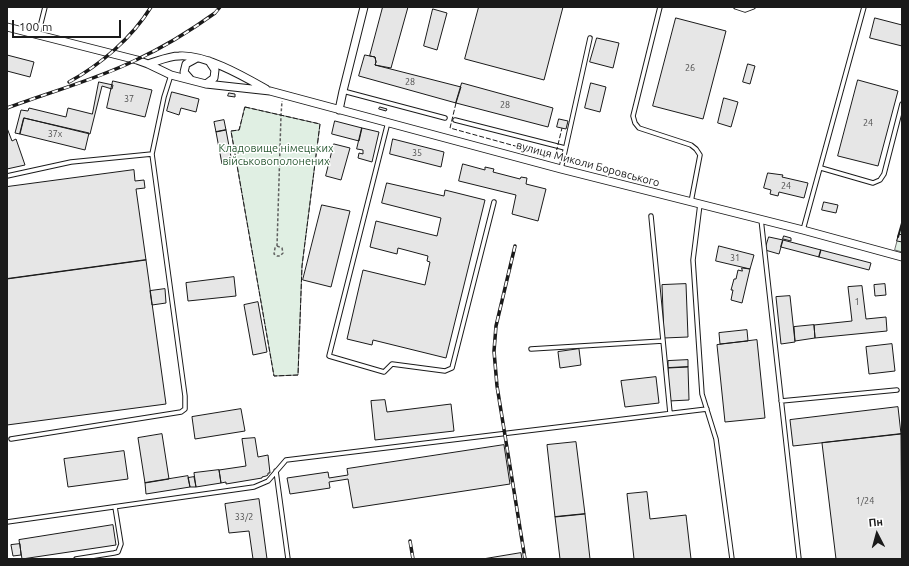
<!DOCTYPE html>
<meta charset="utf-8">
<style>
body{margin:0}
#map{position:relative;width:909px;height:566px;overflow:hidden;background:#fff;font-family:Ubuntu,sans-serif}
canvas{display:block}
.frame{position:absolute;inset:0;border:8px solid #1a1a1a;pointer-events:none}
.north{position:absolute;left:857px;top:514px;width:40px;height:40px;-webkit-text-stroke:3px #fff;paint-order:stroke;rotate:354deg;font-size:11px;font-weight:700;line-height:16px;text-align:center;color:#1a1a1a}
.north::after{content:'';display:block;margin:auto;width:14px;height:18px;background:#1a1a1a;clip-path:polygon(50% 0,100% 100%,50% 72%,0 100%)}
.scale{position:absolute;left:12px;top:20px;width:109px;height:18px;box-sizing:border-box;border:2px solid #1a1a1a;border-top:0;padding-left:5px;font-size:12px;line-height:14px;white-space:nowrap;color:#1a1a1a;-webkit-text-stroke:3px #fff;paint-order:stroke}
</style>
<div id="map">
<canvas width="909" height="566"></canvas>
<div class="frame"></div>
<div class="north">Пн</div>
<div class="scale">100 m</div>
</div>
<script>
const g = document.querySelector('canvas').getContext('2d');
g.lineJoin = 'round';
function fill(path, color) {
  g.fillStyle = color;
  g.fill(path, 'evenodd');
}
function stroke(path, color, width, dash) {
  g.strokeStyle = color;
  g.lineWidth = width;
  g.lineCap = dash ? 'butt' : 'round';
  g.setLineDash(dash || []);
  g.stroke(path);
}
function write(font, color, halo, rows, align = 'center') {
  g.font = font + ' Ubuntu,sans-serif';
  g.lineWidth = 3;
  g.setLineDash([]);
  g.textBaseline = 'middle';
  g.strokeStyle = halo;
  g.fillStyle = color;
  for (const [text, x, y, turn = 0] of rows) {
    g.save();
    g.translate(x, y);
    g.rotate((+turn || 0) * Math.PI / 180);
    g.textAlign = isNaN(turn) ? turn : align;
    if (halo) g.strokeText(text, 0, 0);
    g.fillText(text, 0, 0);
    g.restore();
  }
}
const green = new Path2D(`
 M245 107 320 124 302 266 298 375 274 376 231 131 239 130Z
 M902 223V252L895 250Z`);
fill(green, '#e0efe3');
stroke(green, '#6a6a6a', 1);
const building = new Path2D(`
 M383 7H408L391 68 375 65 376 62 375 57 370 56Z
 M479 7H563L544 80 465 59Z
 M433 9 447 13 437 50 424 46Z
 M676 18 726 31 703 119 653 106Z
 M875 18 902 25V46L870 38Z
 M597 38 619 43 613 68 590 62Z
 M7 55 34 62 30 77 7 71Z
 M365 55 375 57 376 62 375 65 461 87 456 103 359 76Z
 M748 64 755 66 750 84 743 82Z
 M858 80 898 91 878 166 838 156Z
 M113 81 152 90 145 117 107 108Z
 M99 82 113 85 112 89 102 86 90 134 24 118 20 134 15 133 21 110 28 111 29 108 66 117 68 108 92 114Z
 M462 83 553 108 548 127 456 103Z
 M591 83 606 87 600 112 585 108Z
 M172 92 199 99 196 112 181 108 179 115 167 111Z
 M229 93 235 94V97L228 96Z
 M724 98 738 102 731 127 718 123Z
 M380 107 387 109 386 111 379 109Z
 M24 118 89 133 85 150 20 134Z
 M559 119 568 121 566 129 557 127Z
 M224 120 226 130 216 132 214 122Z
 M335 121 362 128 359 141 332 134Z
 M7 128 12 141 16 139 25 165 7 169Z
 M362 128 379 132 372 162 358 158 359 153 363 154V150L357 149Z
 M226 130 232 162 222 164 216 132Z
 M393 139 444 152 441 167 390 154Z
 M334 144 350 148 341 180 326 176Z
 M463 164 485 170V167L494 169 493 172 520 179 521 177 527 178 526 184 546 189 538 221 512 214 516 195 459 181Z
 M134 170 135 181 144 180 145 188 136 189 146 260 7 279V187Z
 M768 173 783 175 782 177 808 183 804 198 779 192 778 196 770 194 771 190 764 188Z
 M387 183 444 196 445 190 485 200 446 358 373 340 372 345 347 339 363 270 425 285 430 262 427 261 428 256 398 248 397 254 370 247 376 221 437 236 441 218 382 203Z
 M824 202 838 205 836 213 822 210Z
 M322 205 350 211 331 287 303 280Z
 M899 234 902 235V242L897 241Z
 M784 236 791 238V241L783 239Z
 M769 237 783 240 779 254 765 250Z
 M783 240 821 250 819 257 781 247Z
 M719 246 754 255 750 269 716 261Z
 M821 250 871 263 869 270 819 257Z
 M146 260 166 404 7 425V279Z
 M742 268 750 269 742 303 731 300 733 290H731L734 279H736L738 270 742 271Z
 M234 277 236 296 188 301 186 283Z
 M686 284 688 337 664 338 662 285Z
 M885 284 886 295 875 296 874 285Z
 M862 286 866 319 886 317 887 331 815 338 814 325 852 321 848 287Z
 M165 289 166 303 152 305 150 291Z
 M790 296 795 342 781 344 776 297Z
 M258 302 267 352 253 355 244 305Z
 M814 325 815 338 795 341 794 327Z
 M747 330 748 341 720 344 719 333Z
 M757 340 765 418 725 422 717 345Z
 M892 344 895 371 869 374 866 347Z
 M579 349 581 365 560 368 558 352Z
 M688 360V367L668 368V361Z
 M688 367 689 400 669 401 668 368Z
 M656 377 659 403 625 407 621 381Z
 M385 400 387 412 451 404 454 431 375 440 371 401Z
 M898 407 901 434 793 446 790 420Z
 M241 409 245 431 195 439 192 417Z
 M162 434 169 479 145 483 138 438Z
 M901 434 902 559H836L822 443Z
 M255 438 258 457 268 455 270 473H268V475L266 476 262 477V478L226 484V482L221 483 219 470 246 466 242 439Z
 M576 442 585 514 555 517 547 445Z
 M504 445 510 484 353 508 348 479 329 482 330 488 290 494 287 478 328 472 329 478 348 475 347 469Z
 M124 451 128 479 68 487 64 459Z
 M219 470 221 483 196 487 194 473Z
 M188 476 190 487 146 494 145 483Z
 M194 477 196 487H190L188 478Z
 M647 492 650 519 686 515 691 559H634L627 494Z
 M259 499 267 559H253L249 531 229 533 225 504Z
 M585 514 590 559H560L555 517Z
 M113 525 116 545 22 559 19 540Z
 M20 544 21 555 13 556 11 545Z
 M521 553 522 559H483Z`);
fill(building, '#e6e6e6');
stroke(building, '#1a1a1a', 1);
const lane = new Path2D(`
 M660 7 633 116 635 123 639 128 691 145 696 149 700 155 691 202
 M736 7 745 10 753 7
 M38 35 45 7
 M343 91 445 118
 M455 120 565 148
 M388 122 329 356 384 372 392 364 445 371 452 368 494 202
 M821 168 873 183 880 180 884 174 902 104
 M561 169 590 38
 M7 176 71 162 152 154
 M700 204 693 260 702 394 716 439 732 559
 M651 216 670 413
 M761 219 799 559
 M803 230 864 7
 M531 349 663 341
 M781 401 897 390
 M11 439 181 412 185 409V396L152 154 164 97 171 75
 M276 471 288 559
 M7 522 254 487 268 481 286 460 707 409
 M76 559 114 553 118 552 121 544 115 507`);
const street = new Path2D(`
 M7 27 137 60 148 64 171 75 206 84 270 91 561 169 803 230 902 257
 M148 64C158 61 169 56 179 56 205 54 243 76 266 89
 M191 80 184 72 186 64 197 58
 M206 84 214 78 215 70 209 61
 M339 110 343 91 364 7`);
stroke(lane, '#1a1a1a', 5.5);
stroke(street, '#1a1a1a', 9);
stroke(new Path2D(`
 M277 246 282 248 283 253 280 256H277L274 254 275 248 277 246 281 115 282 101`), '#5f5f5f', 1.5, [3, 2]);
stroke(lane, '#fff', 3.5);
stroke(street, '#fff', 7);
const rail = new Path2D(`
 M69 82C100 65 132 38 151 7
 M7 108C50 92 95 80 136 60 164 47 190 31 215 13L220 7
 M515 246 496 326 494 351 497 386 525 559
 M410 541 413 559`);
stroke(rail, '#1a1a1a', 3.5);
stroke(rail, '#fff', 2, [6]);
stroke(new Path2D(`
 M456 103 450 128 555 157 562 128
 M245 107 320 124 302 266 298 375 274 376 231 131 239 130Z`), '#1a1a1a', 1, [5, 2]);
stroke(new Path2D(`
 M898 237 902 223`), '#1a1a1a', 2);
write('9px', '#4d4d4d', null, [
 ["26",690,68],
 ["28",410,82],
 ["37",129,99],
 ["28",505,105],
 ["24",868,123],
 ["37х",55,134],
 ["35",417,153],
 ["24",786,186],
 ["31",735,258],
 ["1",857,302],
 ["1/24",865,501],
 ["33/2",244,517]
]);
write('11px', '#2b5a34', '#fff', [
 ["Кладовище німецьких",276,148],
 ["військовополонених",276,161]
]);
write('11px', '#1a1a1a', '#fff', [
 ["вулиця Миколи Боровського",588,164,15]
]);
</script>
